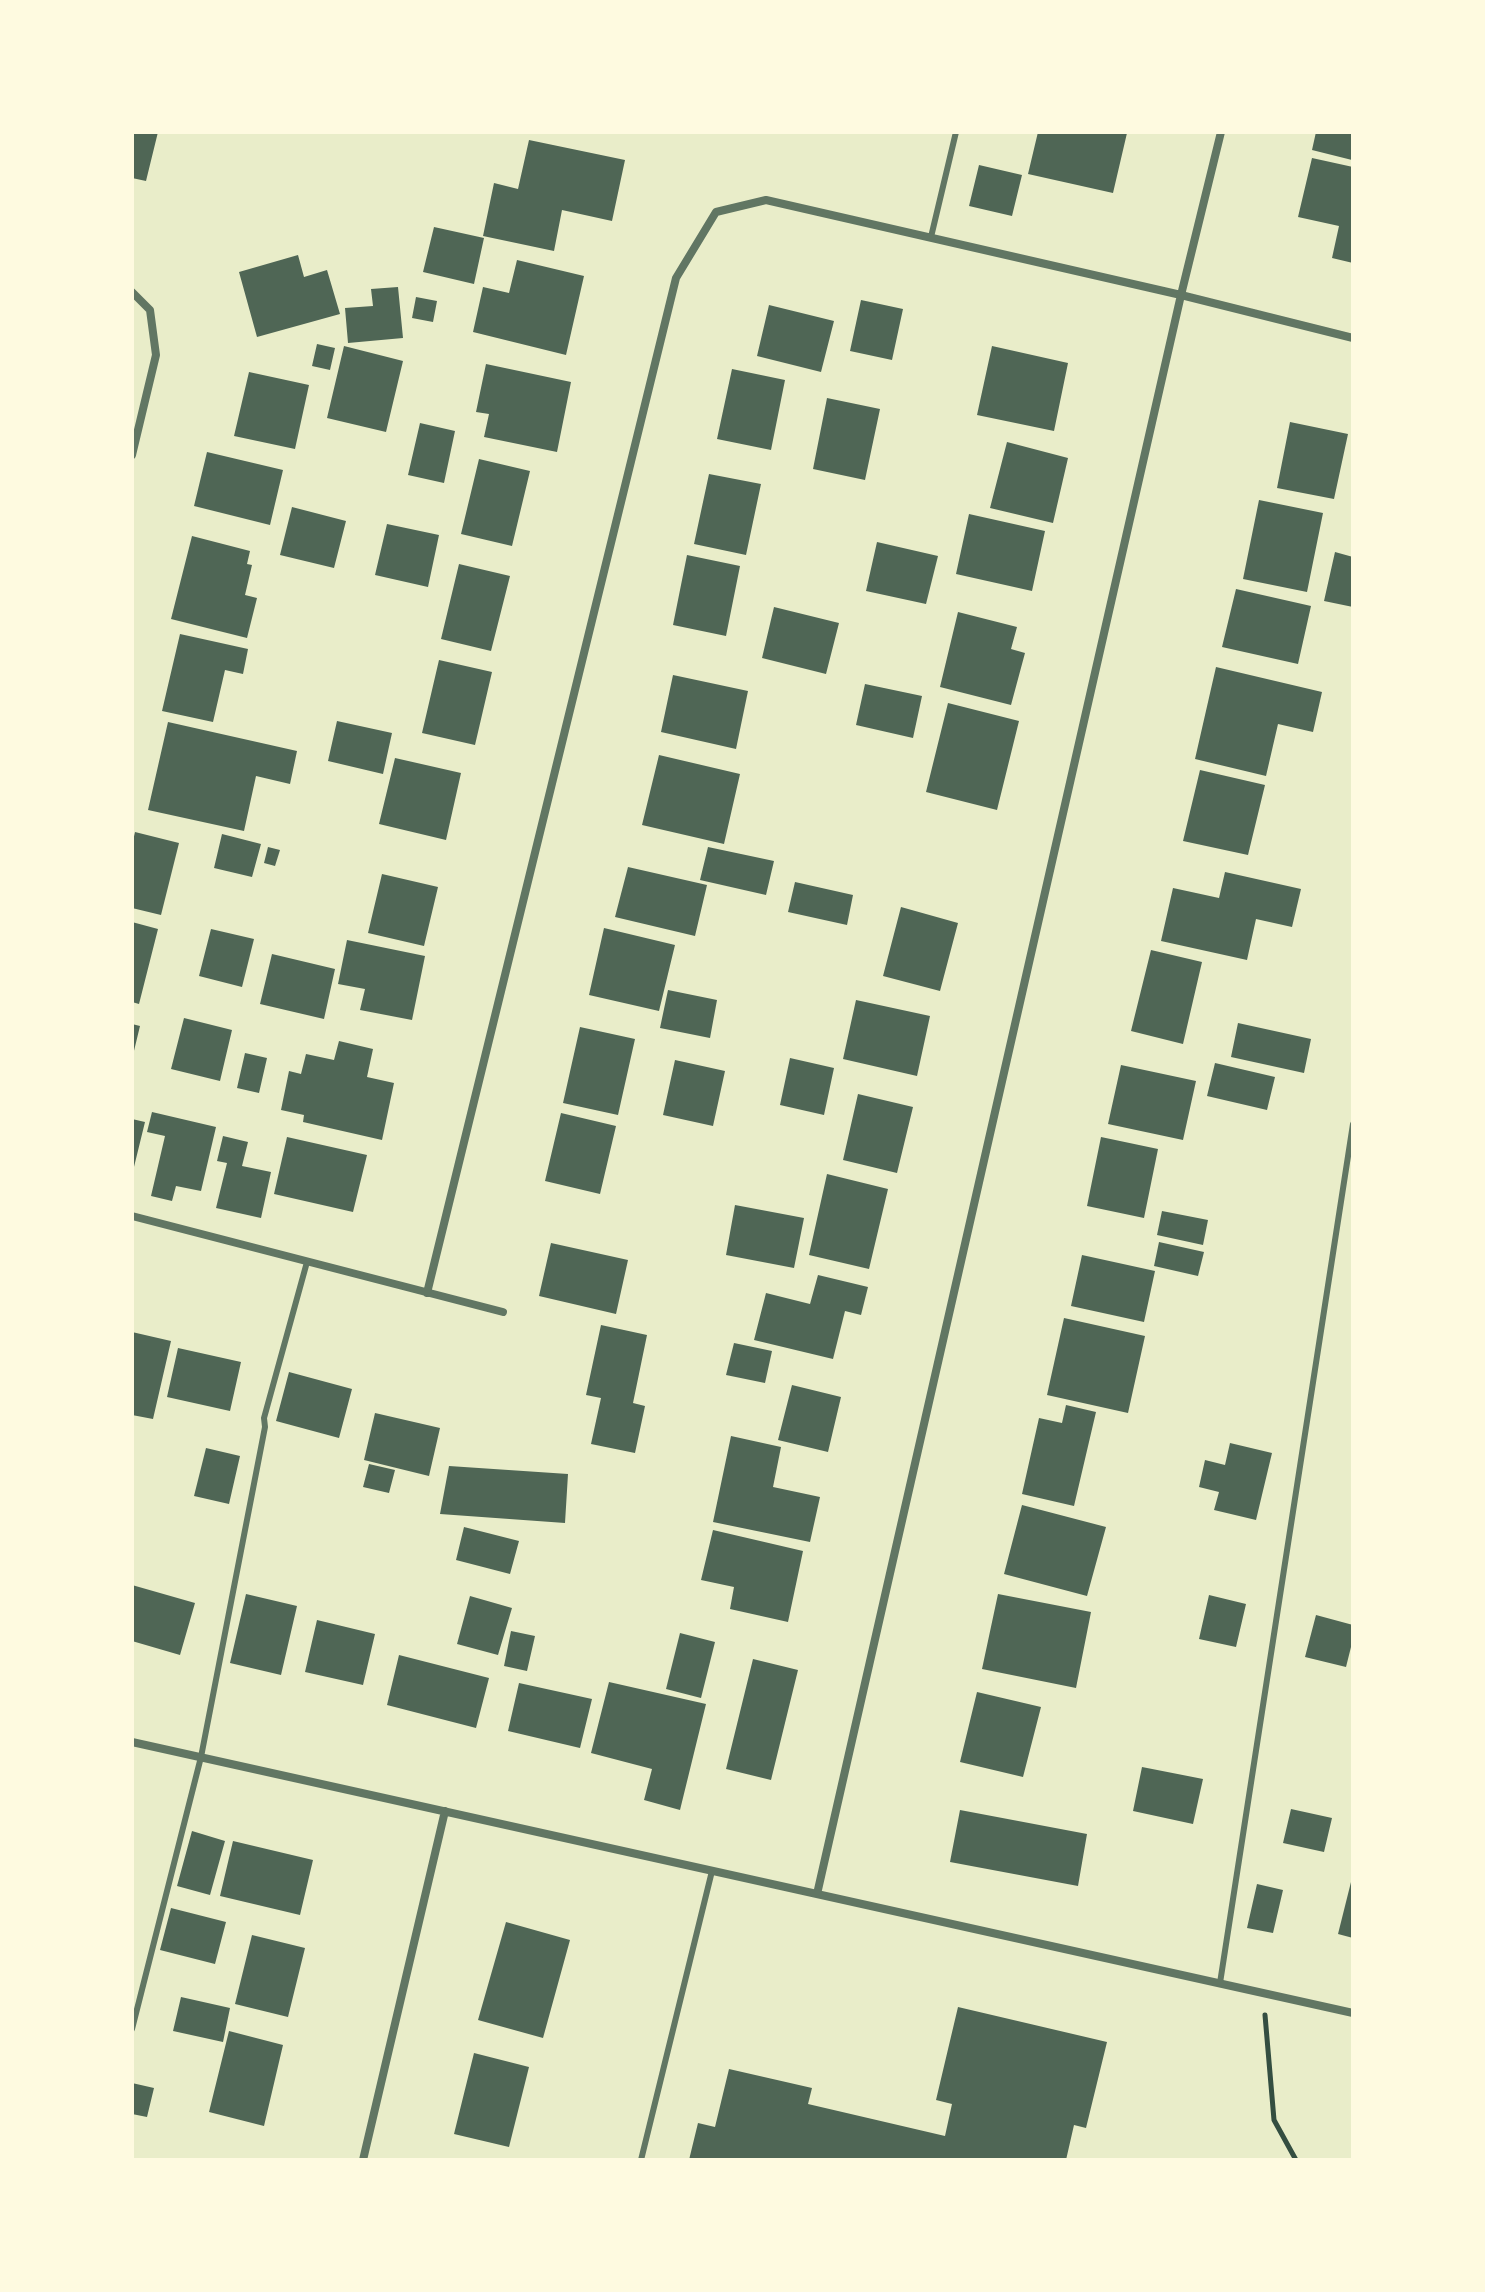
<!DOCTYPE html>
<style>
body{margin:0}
#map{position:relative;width:1485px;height:2292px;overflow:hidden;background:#e9edc9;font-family:Montserrat,sans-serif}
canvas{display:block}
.frame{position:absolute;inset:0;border:134px solid #fefae0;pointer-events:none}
</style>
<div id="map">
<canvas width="1485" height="2292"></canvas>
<div class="frame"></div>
</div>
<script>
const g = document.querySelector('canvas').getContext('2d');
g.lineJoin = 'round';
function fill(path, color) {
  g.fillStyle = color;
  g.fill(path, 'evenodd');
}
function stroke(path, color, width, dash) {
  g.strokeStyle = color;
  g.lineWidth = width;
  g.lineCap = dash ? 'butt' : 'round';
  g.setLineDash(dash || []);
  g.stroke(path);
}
fill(new Path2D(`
 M132 132H158L146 181 132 178Z
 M1038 132 1127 133 1113 193 1028 174Z
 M1316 132H1353L1352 160 1312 150Z
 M529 140 625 160 612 221 562 210 554 251 483 236 494 183 518 189Z
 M1312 158 1353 167V263L1332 258 1339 226 1298 217Z
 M979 165 1022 175 1012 216 969 206Z
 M434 227 484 238 474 284 423 272Z
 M298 255 304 277 327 270 340 314 257 337 239 272Z
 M517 260 584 276 566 355 473 332 483 287 509 293Z
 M398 287 403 338 348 343 345 308 373 306 371 289Z
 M416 297 437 301 433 322 412 318Z
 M861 300 903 309 892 360 850 351Z
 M769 305 834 321 821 372 757 356Z
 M317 344 335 348 330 370 312 366Z
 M344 346 403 361 386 432 327 418Z
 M992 346 1068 363 1054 431 977 415Z
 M486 364 571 382 557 452 484 437 489 414 476 412Z
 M732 369 785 380 771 450 717 439Z
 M249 372 309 385 295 449 234 436Z
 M827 398 880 409 865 480 813 469Z
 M1290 422 1348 434 1334 499 1277 488Z
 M420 423 455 431 444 483 408 475Z
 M1007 442 1068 458 1053 523 990 508Z
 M207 452 283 470 270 525 194 506Z
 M479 459 530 471 512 546 461 534Z
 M709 474 761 484 746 555 694 544Z
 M1259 500 1323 513 1307 592 1243 579Z
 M292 507 346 521 334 568 280 555Z
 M969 514 1045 531 1032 591 956 574Z
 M387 524 439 535 428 587 375 575Z
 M192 536 250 551 247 564 252 565 245 595 257 598 247 638 171 619Z
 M877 542 938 556 926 604 866 591Z
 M1335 552 1353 557V607L1324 601Z
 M687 555 740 566 726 636 673 625Z
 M459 564 510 576 491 651 441 639Z
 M1236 589 1311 606 1298 664 1222 647Z
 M774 607 839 623 826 674 762 658Z
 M958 612 1017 627 1011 649 1025 653 1011 705 940 687Z
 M180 634 248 649 243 674 225 670 213 722 162 711Z
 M439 660 492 672 475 745 422 733Z
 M1216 667 1322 692 1313 732 1278 724 1266 776 1195 759Z
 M673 675 748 691 736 749 661 732Z
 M865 684 922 696 913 738 856 725Z
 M948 703 1019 721 997 810 926 792Z
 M337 721 392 733 383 774 328 761Z
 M168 722 297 751 290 784 256 776 244 831 148 810Z
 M659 755 740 774 724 844 642 825Z
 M395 758 461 773 446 840 379 824Z
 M1200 770 1265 785 1248 855 1183 841Z
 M135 832 179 843 161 915 132 908V845Z
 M222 834 261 844 252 877 214 868Z
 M268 847 280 850 275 866 264 863Z
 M708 847 774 861 766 895 700 880Z
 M628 867 707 885 695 936 615 917Z
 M1225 872 1301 889 1292 927 1256 919 1247 960 1161 941 1173 888 1219 898Z
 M382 874 438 887 424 946 368 933Z
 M795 882 853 895 847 925 788 912Z
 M901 907 958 923 940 991 883 976Z
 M132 922 158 929 139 1004 132 1002Z
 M604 928 675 945 659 1011 589 995Z
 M211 929 254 939 242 987 199 976Z
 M347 940 425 956 412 1020 360 1010 365 989 338 984Z
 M1151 950 1202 962 1183 1044 1131 1031Z
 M272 954 335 969 324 1019 260 1004Z
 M668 990 717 1000 710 1038 660 1028Z
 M856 1000 930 1016 917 1076 843 1059Z
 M184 1018 232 1030 220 1081 171 1069Z
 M1238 1023 1311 1039 1304 1073 1231 1057Z
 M132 1024 140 1026 133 1055H132Z
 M580 1027 635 1039 618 1115 563 1103Z
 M339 1041 373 1049 367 1077 394 1083 382 1140 303 1122 304 1115 281 1110 289 1071 301 1074 306 1054 334 1060Z
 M245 1053 267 1058 259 1093 237 1088Z
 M790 1058 834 1068 824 1115 780 1105Z
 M675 1060 725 1071 713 1126 663 1115Z
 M1215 1063 1275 1077 1267 1110 1207 1096Z
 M1121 1065 1196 1081 1183 1140 1108 1124Z
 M858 1094 913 1107 897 1173 843 1160Z
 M152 1112 216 1127 201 1191 176 1186 172 1201 151 1196 165 1136 147 1132Z
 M561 1113 616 1126 600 1194 545 1181Z
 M132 1119 145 1122 133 1171H132Z
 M223 1136 248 1142 242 1166 271 1172 261 1218 216 1208 227 1163 217 1161Z
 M287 1137 367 1155 353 1212 274 1194Z
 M1101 1137 1158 1149 1144 1218 1087 1206Z
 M827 1174 888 1189 869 1269 809 1255Z
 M735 1205 804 1218 794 1268 726 1255Z
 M1162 1211 1208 1220 1203 1245 1157 1235Z
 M1159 1242 1204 1252 1198 1276 1154 1266Z
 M551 1243 628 1260 616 1314 539 1296Z
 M1082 1255 1155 1271 1144 1322 1071 1306Z
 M818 1275 868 1287 861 1315 845 1311 833 1359 754 1340 766 1293 810 1304Z
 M1064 1318 1145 1336 1128 1413 1047 1395Z
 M601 1325 647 1335 633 1403 645 1406 635 1453 591 1444 601 1398 586 1395Z
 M132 1332 171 1341 153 1419 132 1415Z
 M734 1343 772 1351 765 1383 726 1375Z
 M178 1348 241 1362 230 1411 167 1397Z
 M289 1372 352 1389 339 1438 276 1421Z
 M792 1385 841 1397 828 1452 778 1440Z
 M1066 1405 1096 1412 1074 1506 1022 1494 1039 1418 1062 1423Z
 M375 1413 440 1428 429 1476 364 1460Z
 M731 1436 781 1447 773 1487 820 1497 810 1542 713 1522Z
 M1230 1443 1272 1453 1256 1520 1214 1510 1219 1492 1199 1487 1205 1460 1225 1465Z
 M206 1448 240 1456 229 1504 194 1496Z
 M369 1464 395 1470 389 1493 363 1487Z
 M449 1466 568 1474 565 1523 440 1514Z
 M1022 1505 1106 1527 1087 1596 1004 1574Z
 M464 1527 519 1541 510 1574 456 1560Z
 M713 1530 803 1551 788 1622 730 1609 734 1587 701 1580Z
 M132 1585 195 1603 180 1655 132 1641Z
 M246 1594 297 1606 281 1675 230 1663Z
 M998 1594 1091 1612 1076 1688 982 1669Z
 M1209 1595 1246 1604 1236 1647 1199 1639Z
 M470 1596 512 1608 498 1655 457 1644Z
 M1316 1615 1353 1625V1639L1346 1667 1305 1657Z
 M317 1620 375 1634 363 1685 305 1672Z
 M511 1631 535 1636 527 1671 504 1666Z
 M680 1633 715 1642 701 1698 666 1689Z
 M399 1655 489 1678 476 1728 387 1705Z
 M753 1659 798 1670 771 1780 726 1769Z
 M609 1682 706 1704 680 1810 644 1800 652 1769 591 1753Z
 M519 1683 592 1699 580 1748 508 1731Z
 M977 1692 1041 1707 1023 1777 960 1762Z
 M1142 1767 1203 1779 1193 1824 1133 1811Z
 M1291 1809 1332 1818 1324 1852 1283 1843Z
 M960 1810 1087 1834 1078 1886 950 1862Z
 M192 1831 225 1841 210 1895 177 1886Z
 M233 1841 313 1860 300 1915 220 1896Z
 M1352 1878 1353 1879V1938L1338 1934Z
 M1257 1884 1283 1890 1273 1933 1247 1928Z
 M171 1908 226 1922 215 1964 160 1950Z
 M506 1922 570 1940 543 2038 478 2020Z
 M252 1935 305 1948 288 2017 235 2004Z
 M181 1997 230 2008 223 2042 173 2031Z
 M958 2007 1107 2042 1086 2128 1074 2125 1066 2160H689L698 2123 715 2127 729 2069 812 2088 808 2104 945 2136 952 2104 936 2100Z
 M229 2031 283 2045 264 2126 209 2112Z
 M474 2053 529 2067 509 2147 454 2134Z
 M132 2083 154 2088 147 2117 132 2114Z`), '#4f6655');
stroke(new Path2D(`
 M1265 2015 1274 2120 1296 2160`), '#344e41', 5);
stroke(new Path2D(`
 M931 237 956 132
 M1220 1983 1353 1124
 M132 2029 201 1757 265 1427 264 1418 307 1262
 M641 2160 712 1871`), '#617663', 6);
stroke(new Path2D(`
 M132 292 150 310 156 355 132 455
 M132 1216 503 1312
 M427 1293 676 278 716 212 766 200 1181 295 1353 338
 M132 1742 1353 2013
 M817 1894 1181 295 1221 132
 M363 2160 445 1811`), '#617663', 8);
</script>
